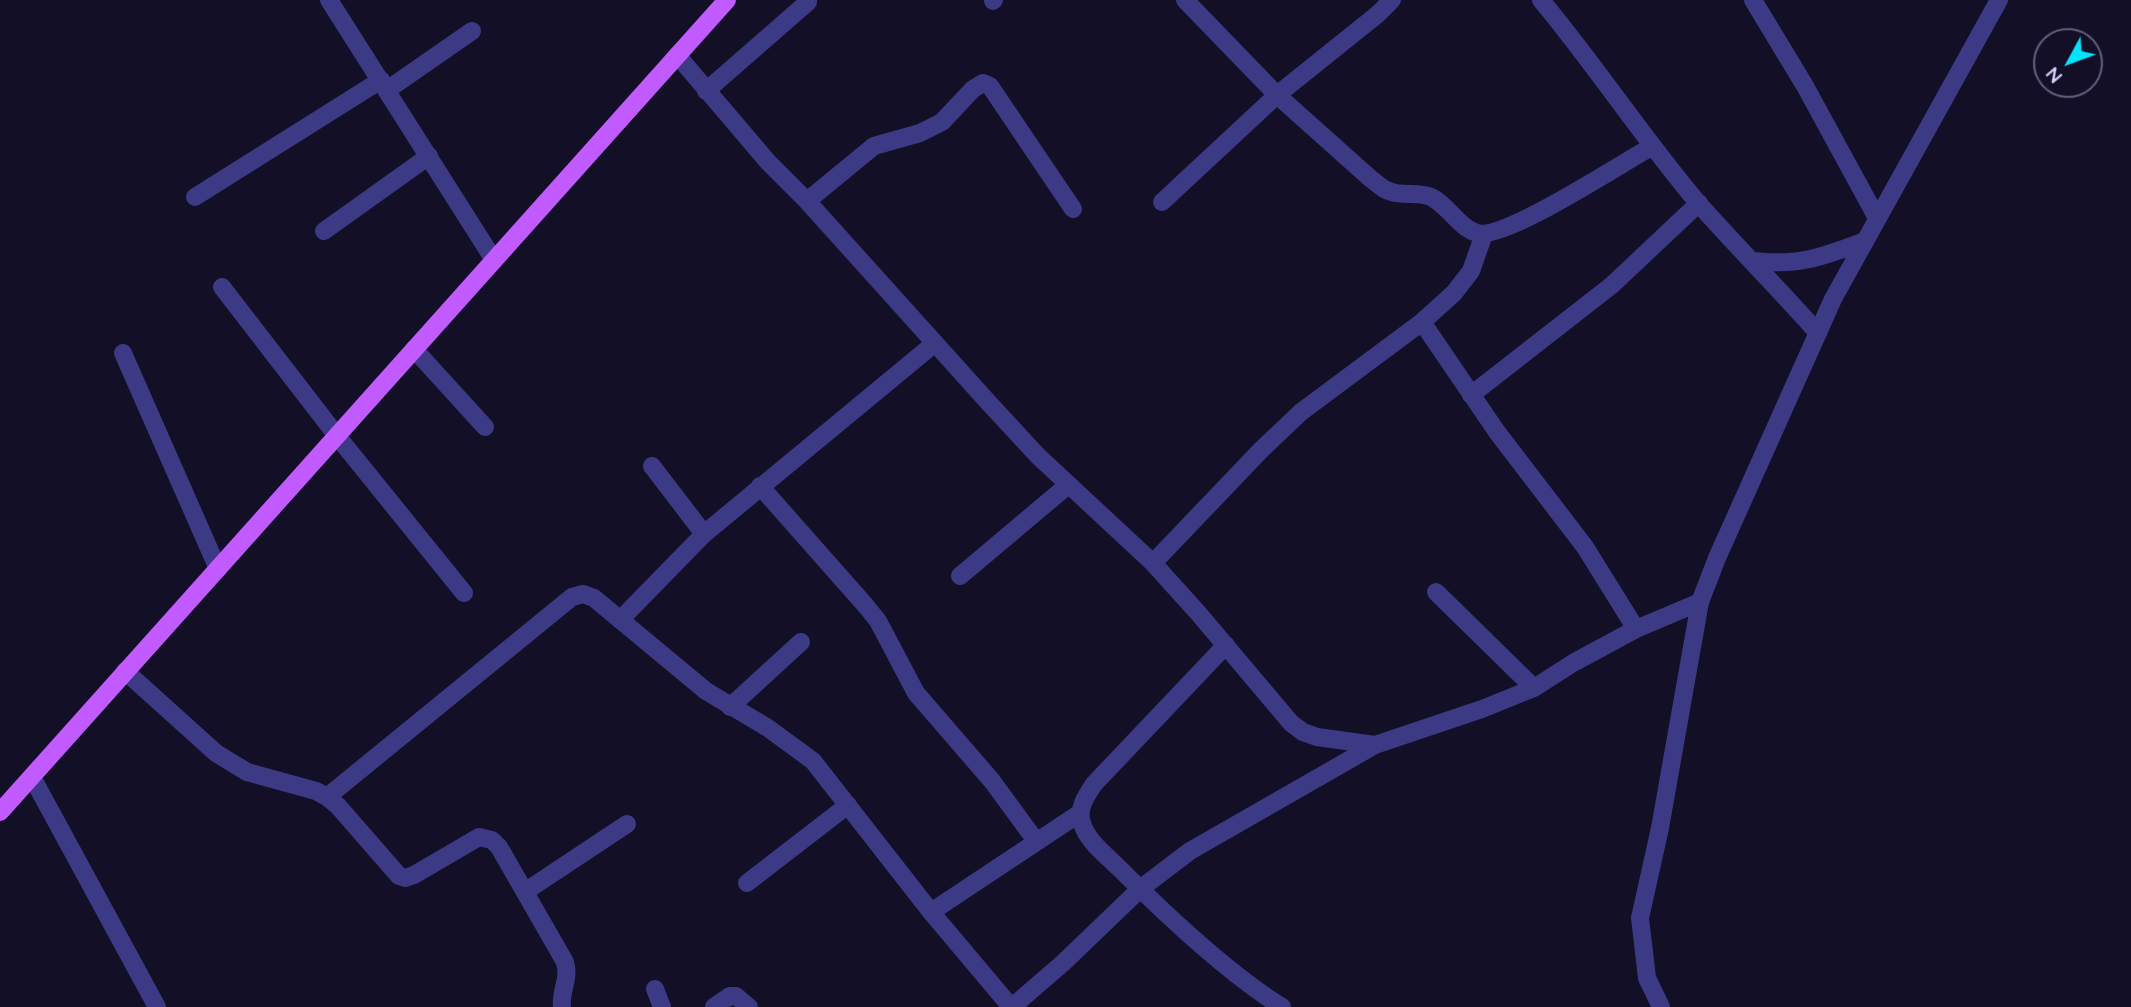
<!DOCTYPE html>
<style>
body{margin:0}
#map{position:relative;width:2131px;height:1007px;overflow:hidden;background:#130f26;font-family:Quicksand,sans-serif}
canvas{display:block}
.north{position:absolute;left:2033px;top:28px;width:70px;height:70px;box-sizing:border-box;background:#130f26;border:2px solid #625e7d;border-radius:50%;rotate:229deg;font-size:19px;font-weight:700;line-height:28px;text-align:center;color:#d9d4ff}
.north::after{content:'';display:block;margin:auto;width:24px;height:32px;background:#00e5ff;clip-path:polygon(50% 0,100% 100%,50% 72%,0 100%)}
</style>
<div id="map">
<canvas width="2131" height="1007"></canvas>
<div class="north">N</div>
</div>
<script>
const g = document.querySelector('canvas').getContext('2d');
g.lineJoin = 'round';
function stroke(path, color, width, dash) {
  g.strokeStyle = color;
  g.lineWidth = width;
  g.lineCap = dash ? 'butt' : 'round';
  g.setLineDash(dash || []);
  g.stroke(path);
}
stroke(new Path2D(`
 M329 0 494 260
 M1185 0 1277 95 1371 179C1377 183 1382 189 1389 191 1402 197 1417 191 1431 197 1448 205 1458 227 1477 233 1504 241 1623 162 1653 146
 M1541 0C1596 66 1643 138 1698 203 1737 247 1779 289 1818 333
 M1753 0 1805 86 1877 218
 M993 1 994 0
 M677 55 768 162 807 201 988 402 1038 456 1153 563 1199 614 1291 723 1303 732 1317 737 1375 745 1482 709 1534 688 1573 663 1636 629 1700 602
 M387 90 472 31
 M706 91 808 2
 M195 197 381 80
 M807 201 874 146 920 133 942 122 973 89 983 83 990 86 1073 209
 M1162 202 1277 95 1378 14 1392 0
 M324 231 429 156
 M1753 261C1800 266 1822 257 1865 241
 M222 287 337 436 464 593
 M1422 322 1497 432 1585 547 1636 629
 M414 349 485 427
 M123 353 218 569
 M1471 395 1612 285 1699 203
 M652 466 704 534 935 343
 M760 486 866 606 878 621 916 693 992 781 1036 841
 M1153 563 1261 450 1301 412 1422 322 1454 293 1471 271 1484 234
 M960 576 1068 485
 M1436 592 1534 688
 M620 620 704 534
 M1226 645 1094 784C1086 796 1077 809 1082 823 1087 841 1106 855 1119 868 1166 915 1226 972 1282 1007
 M125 671 216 753 247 772 316 791 327 797 338 806 399 876 405 878 414 875 479 837 492 840 499 847 565 962C570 980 560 991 562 1007
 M730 707 801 642
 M32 777 157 1007
 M327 797 572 597 583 594 594 598 706 691 768 728 813 761 931 912 1011 1007
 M747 883 848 805
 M526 891 627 824
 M931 912 1080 813
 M655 989 662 1007
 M714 1007 730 996H736L749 1007
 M1012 1007 1063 963 1140 889 1190 851 1375 745`), '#3d3a85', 18);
stroke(new Path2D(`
 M1661 1007 1647 978 1640 918 1660 828 1700 602 1717 558 1833 299 1999 0`), '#3d3a85', 18);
stroke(new Path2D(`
 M0 812 727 0`), '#c25bff', 18);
</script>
